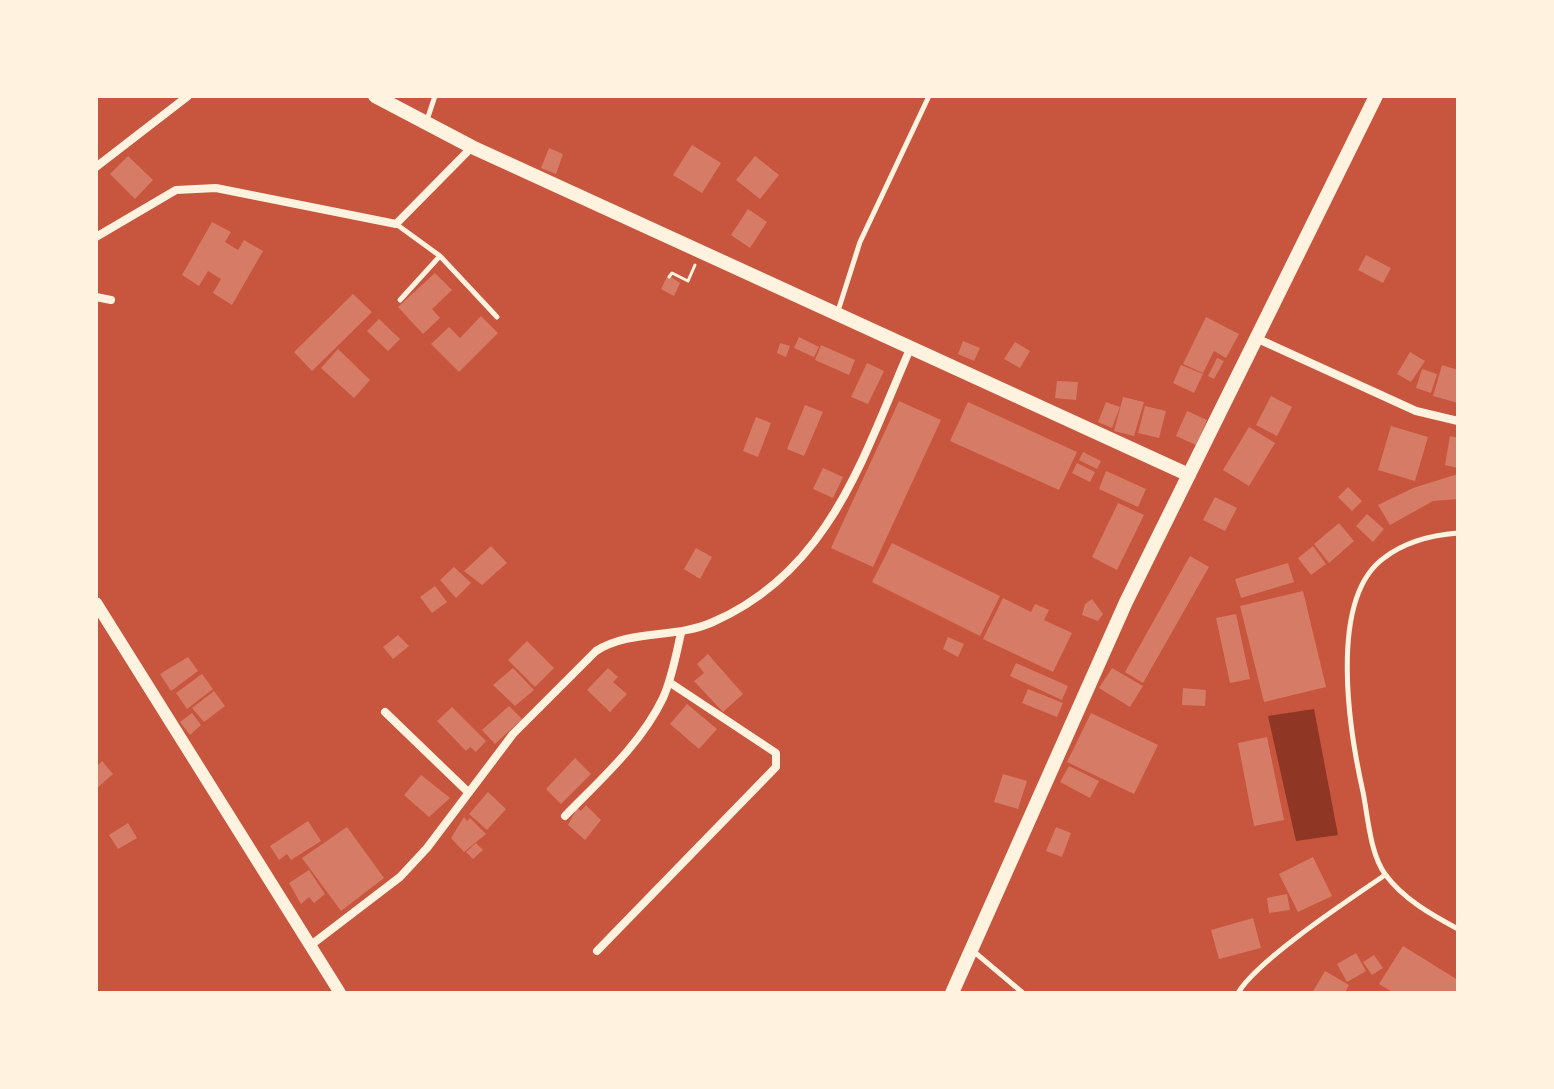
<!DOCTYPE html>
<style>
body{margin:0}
#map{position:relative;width:1554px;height:1089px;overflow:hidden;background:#c8553d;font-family:"PT Sans",sans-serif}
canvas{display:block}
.frame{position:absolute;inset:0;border:98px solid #fff3e0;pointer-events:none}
</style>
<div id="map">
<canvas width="1554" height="1089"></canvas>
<div class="frame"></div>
</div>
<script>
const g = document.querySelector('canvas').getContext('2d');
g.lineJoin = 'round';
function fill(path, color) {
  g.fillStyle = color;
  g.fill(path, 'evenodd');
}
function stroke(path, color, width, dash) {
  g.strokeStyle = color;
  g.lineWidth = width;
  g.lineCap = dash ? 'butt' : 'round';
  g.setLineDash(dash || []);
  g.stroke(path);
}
fill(new Path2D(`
 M1314 709 1338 835 1296 841 1268 716Z`), '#8f3625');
fill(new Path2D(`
 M692 145 721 163 702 193 673 175Z
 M549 148 563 154 556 174 541 168Z
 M128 156 153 180 135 199 110 174Z
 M755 156 779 175 760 199 736 180Z
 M748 209 767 222 750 248 731 235Z
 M212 222 231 232 225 242 238 250 244 240 263 251 232 305 213 293 221 279 208 271 199 286 182 275Z
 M1366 255 1391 268 1383 283 1358 270Z
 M435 273 452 290 432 309 440 318 423 334 398 307Z
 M668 275 680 283 674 296 661 289Z
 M353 294 372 312 312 371 294 352Z
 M481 316 498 333 459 372 431 344 449 327 460 338Z
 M1206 317 1239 334 1226 358 1214 351 1203 373 1183 364Z
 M379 319 400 339 388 351 367 331Z
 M799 337 819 347 814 357 794 348Z
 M963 341 980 348 974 361 958 354Z
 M1015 342 1030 351 1020 368 1004 359Z
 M780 343 790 346 786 357 777 353Z
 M821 345 855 360 849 375 815 360Z
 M338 349 370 380 354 398 321 368Z
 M1410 352 1425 361 1411 382 1397 374Z
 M1217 358 1224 361 1214 379 1208 376Z
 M867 363 884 371 868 404 851 397Z
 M1181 365 1203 374 1194 393 1173 383Z
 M1442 365 1458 370V403L1433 396Z
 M1422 369 1437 374 1431 393 1416 388Z
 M1057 381 1078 382 1076 400 1055 398Z
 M1271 396 1292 407 1277 436 1256 425Z
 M1123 397 1144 402 1134 436 1114 431Z
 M899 401 941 420 873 567 831 548Z
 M968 402 1077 452 1059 490 950 441Z
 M1106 402 1120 407 1112 428 1098 422Z
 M805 405 823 412 804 456 787 449Z
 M1145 406 1166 411 1159 438 1138 433Z
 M1187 411 1207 420 1196 445 1176 436Z
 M756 417 771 423 758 457 743 451Z
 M1391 426 1428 437 1415 481 1378 470Z
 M1249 427 1275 443 1249 486 1223 470Z
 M1450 436 1458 438V468L1445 465Z
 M1083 452 1101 461 1097 469 1079 460Z
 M1077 463 1095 472 1090 482 1072 473Z
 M823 468 843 477 833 498 813 489Z
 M1106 471 1146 489 1138 507 1099 489Z
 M1458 474V499L1433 501 1390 525 1378 505 1413 488Z
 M1348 487 1362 501 1352 511 1338 497Z
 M1215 497 1237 508 1225 531 1203 520Z
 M1118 503 1144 515 1117 570 1092 557Z
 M1367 514 1384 529 1373 542 1356 526Z
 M1339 523 1354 541 1329 563 1314 544Z
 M892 543 1000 596 980 636 872 582Z
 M491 546 507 563 482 585 464 571Z
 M1313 546 1326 564 1311 575 1298 558Z
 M696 548 712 557 700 579 684 569Z
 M1190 556 1209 567 1143 683 1125 672Z
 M1288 563 1294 582 1241 598 1235 579Z
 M454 567 471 583 456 598 440 580Z
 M435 586 447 602 432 613 420 597Z
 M1303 591 1326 687 1264 702 1240 606Z
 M1003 598 1031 612 1035 604 1049 610 1044 620 1072 633 1053 672 983 639Z
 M1092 599 1103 614 1098 621 1082 615 1085 604Z
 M1236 614 1250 679 1230 683 1216 618Z
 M398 635 409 646 393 659 383 647Z
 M948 637 964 644 958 657 943 649Z
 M527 641 554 668 535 687 508 660Z
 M708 654 743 694 723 712 694 681 704 673 697 664Z
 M188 657 198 671 171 691 160 674Z
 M1016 663 1068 686 1062 700 1010 676Z
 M513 668 534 690 515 706 493 685Z
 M608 668 618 677 613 682 627 694 610 712 587 690Z
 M1112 668 1143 686 1130 707 1099 688Z
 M202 674 213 689 187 709 176 693Z
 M1183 688 1206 690 1205 706 1182 705Z
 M1028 689 1063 703 1057 717 1022 703Z
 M214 691 225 706 204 722 192 708Z
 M687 704 717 729 699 749 670 724Z
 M509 706 522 719 495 744 482 730Z
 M452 707 486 741 476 752 470 747 466 751 437 721Z
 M192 713 201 725 190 735 180 722Z
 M1091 713 1158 745 1134 794 1067 762Z
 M1267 737 1284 820 1254 826 1238 743Z
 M575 758 591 774 561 804 546 789Z
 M102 761 113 774 96 789V767Z
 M1069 766 1099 781 1090 798 1060 782Z
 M1003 774 1027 781 1018 809 994 802Z
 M421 775 450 798 429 817 404 795Z
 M488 792 506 809 487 830 469 814Z
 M586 805 601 820 585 840 568 825 577 808 581 811Z
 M464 817 467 821 470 818 486 834 464 852 451 838Z
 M308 821 321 841 291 860 287 854 279 860 270 846Z
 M128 823 137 838 118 849 109 835Z
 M347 827 384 878 341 911 302 858Z
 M1056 827 1071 833 1062 857 1046 851Z
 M476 843 483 850 473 859 466 852Z
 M1313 857 1332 896 1298 912 1279 874Z
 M309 870 325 894 314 903 309 897 301 904 289 883Z
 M1287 894 1290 910 1269 913 1267 898Z
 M1253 918 1261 948 1219 959 1211 930Z
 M1403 946 1458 980V993H1394L1379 984Z
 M1356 953 1366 971 1347 982 1337 964Z
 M1374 955 1383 968 1372 975 1363 962Z
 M1325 971 1349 985 1345 993H1312Z`), '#d67c66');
stroke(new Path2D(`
 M669 277 672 273 688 281 695 265`), '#fff3e0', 3);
stroke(new Path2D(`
 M427 120 435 96
 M396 224 440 256
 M400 300 440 256 497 317
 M838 311 860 242 929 96
 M1458 533C1432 535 1406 541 1384 558 1327 599 1350 734 1363 792 1368 817 1370 853 1385 874 1403 899 1432 915 1458 929
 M972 950 1023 993
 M1238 993C1257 960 1350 899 1385 875`), '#fff3e0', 5);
stroke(new Path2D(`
 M96 167 188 96
 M96 237 176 190 216 188 396 224 472 147
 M96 297 111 300
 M1256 338 1416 411 1458 421
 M385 712 468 792
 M565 816C600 780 641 744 663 698 672 678 676 655 681 633
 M311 945 400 877 427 848 513 734 596 651C631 629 675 639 713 622 830 571 863 457 910 349
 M597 951 776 767V753L669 682`), '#fff3e0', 8);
stroke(new Path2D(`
 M96 603 340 993`), '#fff3e0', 12);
stroke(new Path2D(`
 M375 96 472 147 1189 475
 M952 993 1126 602 1376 96`), '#fff3e0', 14);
</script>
